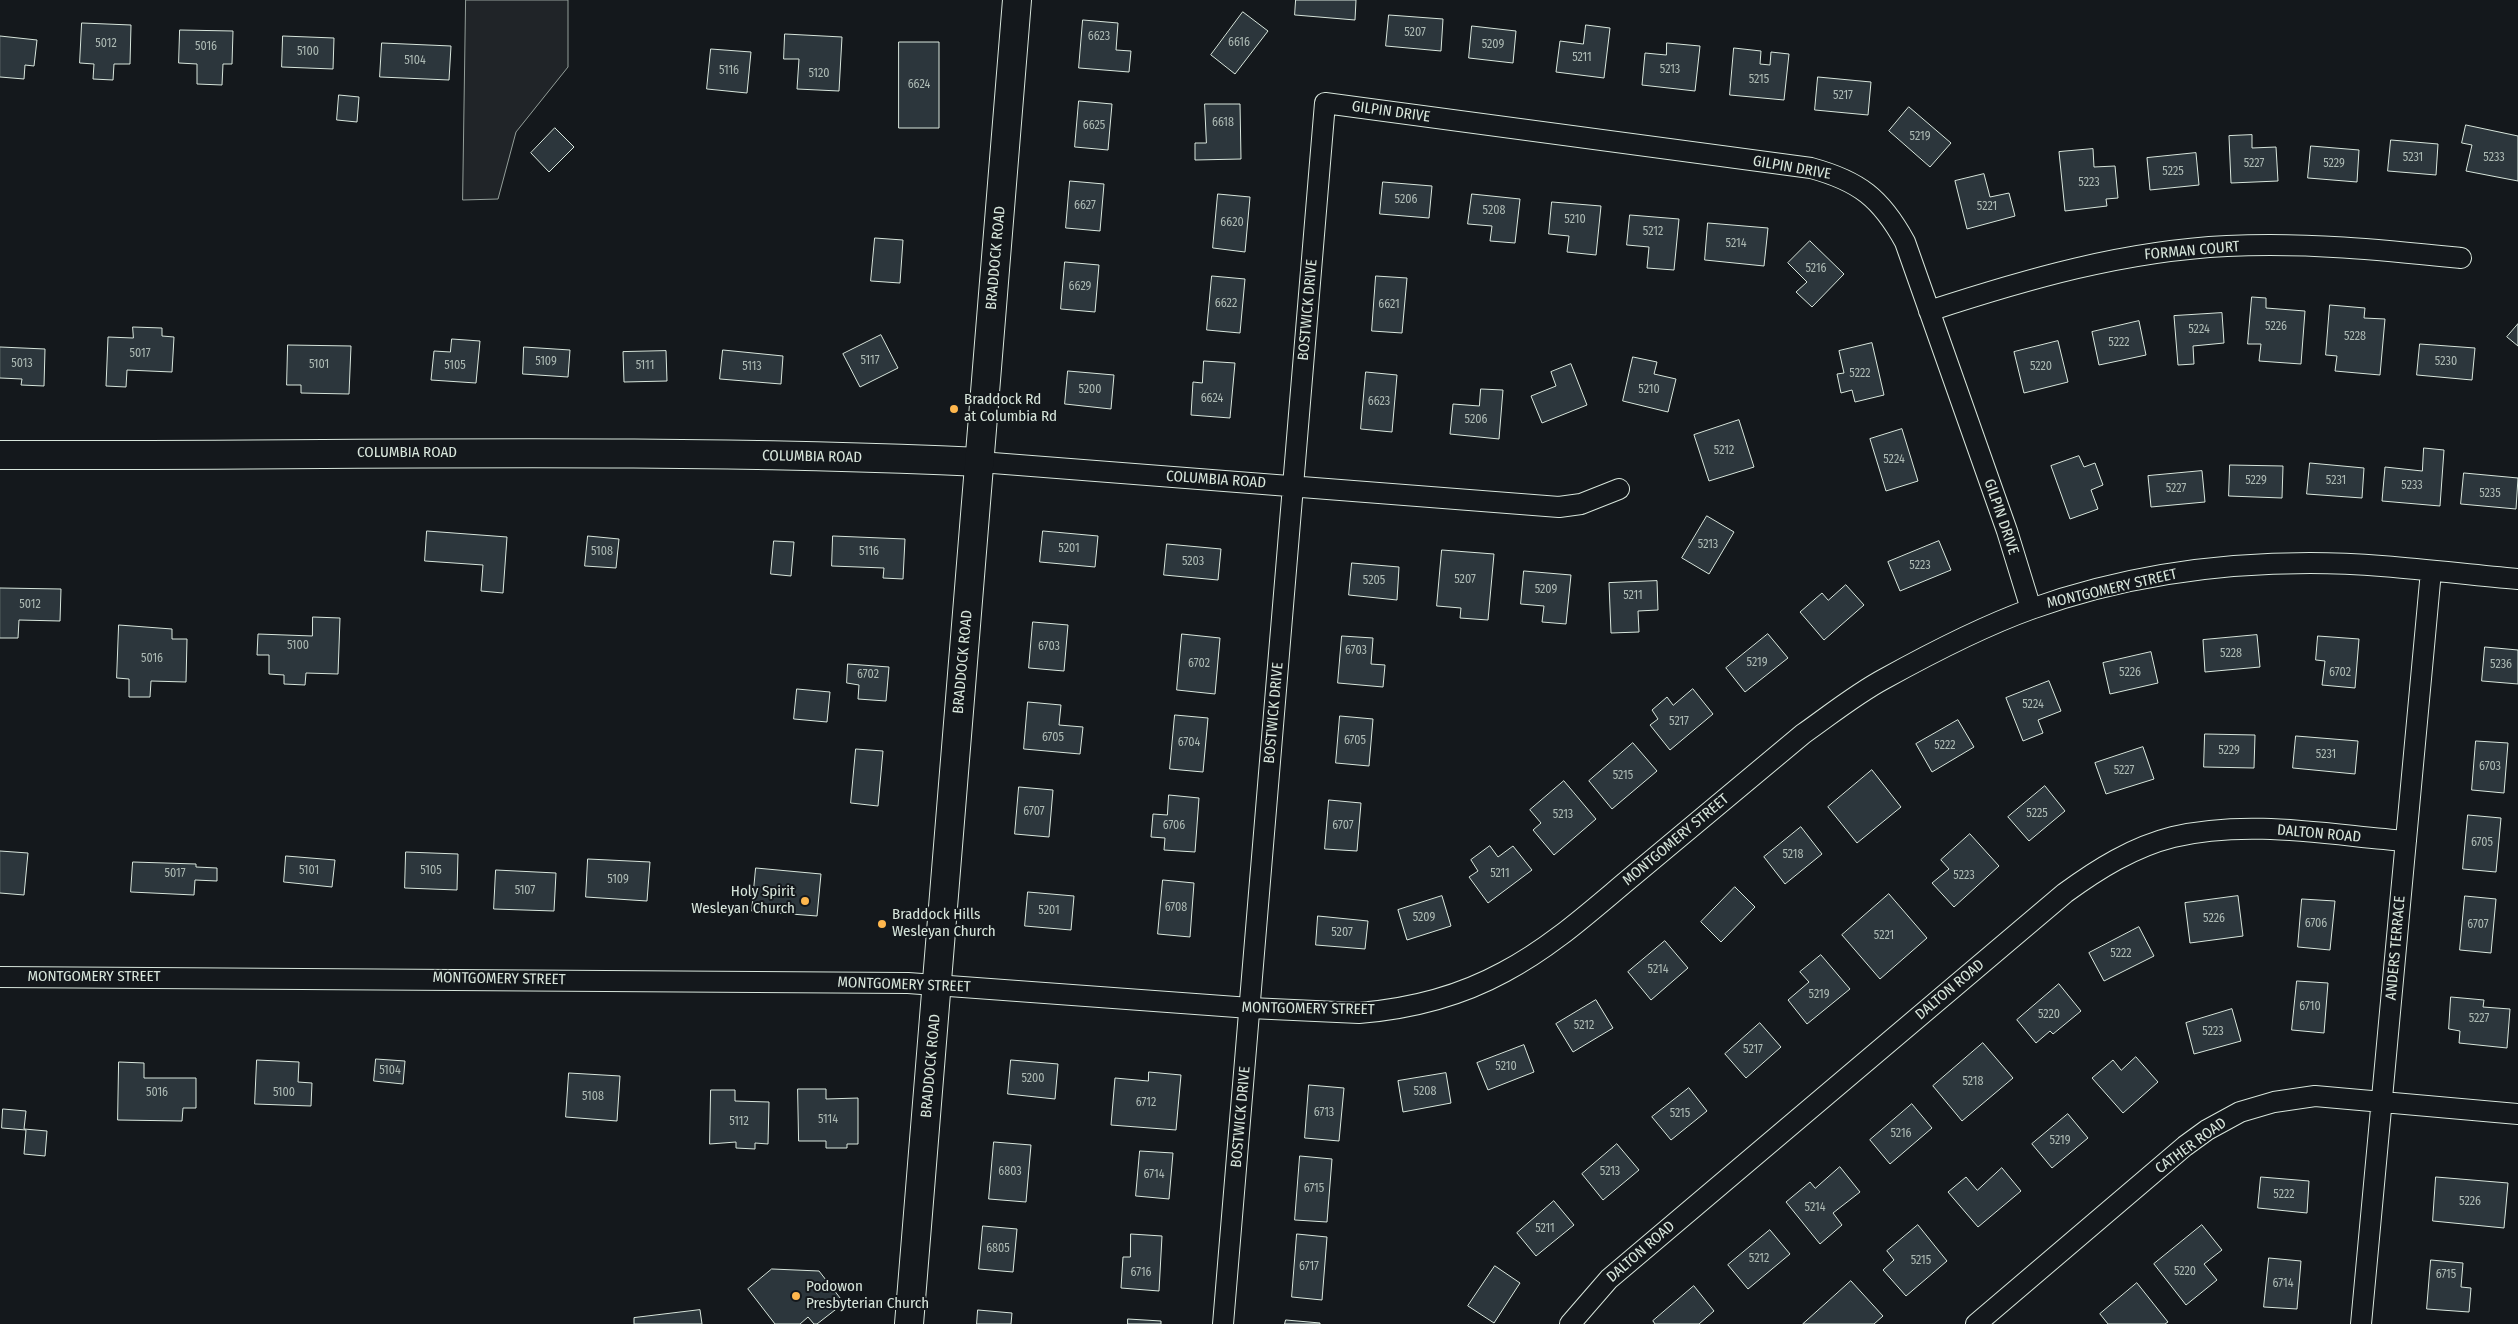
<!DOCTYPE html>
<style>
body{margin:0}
canvas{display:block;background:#14181c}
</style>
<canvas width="2518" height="1324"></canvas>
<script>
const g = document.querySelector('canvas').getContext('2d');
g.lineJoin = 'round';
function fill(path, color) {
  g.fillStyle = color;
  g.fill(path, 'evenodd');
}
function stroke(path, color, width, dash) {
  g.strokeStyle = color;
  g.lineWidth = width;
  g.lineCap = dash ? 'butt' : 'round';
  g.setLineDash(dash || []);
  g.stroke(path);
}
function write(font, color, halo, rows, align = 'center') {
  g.font = font + ' "Fira Sans Condensed",sans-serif';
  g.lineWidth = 4;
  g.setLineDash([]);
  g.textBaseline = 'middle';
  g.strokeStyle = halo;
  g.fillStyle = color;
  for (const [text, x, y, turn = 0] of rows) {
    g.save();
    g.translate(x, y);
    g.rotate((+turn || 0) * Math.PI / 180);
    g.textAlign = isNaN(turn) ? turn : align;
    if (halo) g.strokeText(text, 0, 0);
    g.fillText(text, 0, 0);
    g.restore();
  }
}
const green = new Path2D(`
 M466 0H568V67L516 132 498 199 463 200Z`);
fill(green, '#202428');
stroke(green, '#939e99', 1);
const building = new Path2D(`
 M1296 0H1356L1355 20 1295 15Z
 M1243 12 1268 31 1235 74 1211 55Z
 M1389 15 1443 19 1441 51 1386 46Z
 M1083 20 1118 23 1116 50 1131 51 1129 72 1079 68Z
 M82 23 131 25 130 64H114L113 80 93 79 94 64 80 63Z
 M1586 25 1610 28 1604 78 1556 72 1560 41 1583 44Z
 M1472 26 1516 31 1513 63 1469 58Z
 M180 30 233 31 232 64H223L222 85 197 84V64L179 63Z
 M785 34 842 37 839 91 797 89 799 59H784Z
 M0 36 37 40 34 66 25 65 24 79 0 77Z
 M283 36 334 38 333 69 282 67Z
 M899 42H939V128H899Z
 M382 43 451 46 449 80 380 77Z
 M1667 43 1700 46 1695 91 1642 85 1645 53 1666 55Z
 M1734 48 1761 51 1760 64 1770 65 1771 52 1789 54 1784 100 1730 95Z
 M711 49 751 52 747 93 707 89Z
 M1818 77 1871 82 1868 115 1815 110Z
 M339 95 359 97 357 122 337 120Z
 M1079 101 1112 104 1108 150 1075 147Z
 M1205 104H1240L1241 159 1195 160V143H1206Z
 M1909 107 1951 143 1930 167 1889 131Z
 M2466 125 2518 136V181L2466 171 2472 145 2462 143Z
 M555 128 574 147 549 172 531 153Z
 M2252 135V148L2276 147 2278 181 2231 183 2229 136Z
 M2391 140 2438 144 2436 175 2388 171Z
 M2311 146 2359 150 2357 182 2308 178Z
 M2093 149 2094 167 2115 166 2118 198 2106 199 2107 206 2065 211 2059 152Z
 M2196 153 2199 185 2150 190 2147 158Z
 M1984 174 1990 197 2009 193 2015 216 1967 229 1955 181Z
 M1070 181 1104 184 1100 231 1066 228Z
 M1383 182 1432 186 1429 218 1380 214Z
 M1218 194 1250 197 1245 252 1213 248Z
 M1472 194 1520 199 1515 243 1490 241 1492 226 1468 224Z
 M1552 202 1601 206 1596 255 1567 252 1569 236 1549 234Z
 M1630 215 1679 219 1674 270 1647 268 1649 247 1627 245Z
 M1708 223 1768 228 1764 266 1705 260Z
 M875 238 903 240 900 283 871 281Z
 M1810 241 1844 274 1812 307 1796 292 1807 282 1788 263Z
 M1065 262 1099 265 1095 312 1061 309Z
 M1212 276 1245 279 1240 333 1207 330Z
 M1376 276 1407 278 1402 333 1372 331Z
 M2252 297 2266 298V308L2305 311 2301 364 2259 361 2261 344H2248Z
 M2330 305 2365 308 2364 318 2385 319 2380 375 2335 371 2337 356 2326 355Z
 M2222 313 2224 343 2193 346 2194 364 2178 365 2174 316Z
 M2139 321 2146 355 2099 365 2092 332Z
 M2518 324V346L2507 337Z
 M133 327 162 328V336L174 337 172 372 127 370 126 387 106 386 108 337 133 338Z
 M881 335 898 368 860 387 843 354Z
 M452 339 480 341 476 383 431 380 434 351 450 352Z
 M2058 341 2068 382 2024 393 2014 352Z
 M1872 343 1884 395 1855 402 1852 390 1841 393 1837 374 1844 373 1839 351Z
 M2420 344 2475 348 2472 380 2417 375Z
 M288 345 351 346 349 394 301 393V385H287Z
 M0 347 45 349 44 386 21 385 22 379 0 378Z
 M524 347 570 350 568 377 523 374Z
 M723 350 783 356 781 384 720 379Z
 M666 351 667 381 624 382 623 352Z
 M1633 357 1657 362 1654 374 1676 379 1668 412 1623 401Z
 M1204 361 1235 363 1230 418 1191 415 1193 382 1202 383Z
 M1571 364 1587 405 1542 423 1531 396 1556 386 1551 372Z
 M1068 371 1114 375 1111 409 1065 404Z
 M1366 372 1397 375 1392 432 1361 429Z
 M1481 389 1503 390 1499 439 1450 434 1453 404 1479 406Z
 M1739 420 1754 467 1709 481 1694 435Z
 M1902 429 1918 481 1886 491 1870 439Z
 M2424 448 2444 450 2440 506 2382 501 2385 467 2422 471Z
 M2079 456 2084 467 2095 463 2103 485 2091 490 2098 509 2070 519 2051 466Z
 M2310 463 2364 468 2362 498 2307 494Z
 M2230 465 2283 466 2282 498 2229 496Z
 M2202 471 2205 502 2151 507 2148 476Z
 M2464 473 2518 478 2516 509 2461 504Z
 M1707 516 1734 532 1709 574 1682 558Z
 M427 531 507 537 503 593 481 591 483 565 425 561Z
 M1043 531 1098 536 1095 567 1040 562Z
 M588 536 619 539 616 568 585 566Z
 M833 536 905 539 903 579 883 578 884 568 832 566Z
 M774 541 794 542 791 576 771 574Z
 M1939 541 1951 570 1900 591 1888 562Z
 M1167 544 1221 549 1218 580 1164 575Z
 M1442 550 1494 554 1488 620 1460 618 1461 608 1437 606Z
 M1352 563 1399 567 1397 600 1349 595Z
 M1524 571 1571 575 1566 624 1542 622 1544 606 1521 604Z
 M1657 581 1658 610 1638 611 1639 632 1611 633 1609 583Z
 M1846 585 1864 605 1824 640 1800 612 1822 593 1828 600Z
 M0 588 61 589 60 621 19 620 18 638H0Z
 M313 617 340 618 338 674 306 673 305 685 284 684V675L269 674V655H257L258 634 312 636Z
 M1033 622 1068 625 1064 671 1029 668Z
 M119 625 172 629V639H187L186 682 151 681 150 697H129V679L117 678Z
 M1182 634 1220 638 1215 694 1177 690Z
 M1768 634 1788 658 1745 692 1726 668Z
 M2257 635 2260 667 2205 672 2203 640Z
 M1342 636 1373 638 1371 664 1385 665 1383 687 1338 683Z
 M2318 636 2359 639 2355 688 2322 685 2325 661 2316 660Z
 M2485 647 2518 650V684L2482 681Z
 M2151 652 2158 683 2110 694 2103 663Z
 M848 664 889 667 886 701 858 699 859 685 847 683Z
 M2049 681 2061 711 2038 720 2043 733 2023 741 2006 698Z
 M797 689 830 692 827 722 794 719Z
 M1693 689 1713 714 1670 750 1650 725 1658 719 1652 710 1667 697 1673 705Z
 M1028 702 1061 705 1059 725 1083 727 1080 754 1024 749Z
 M1175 715 1208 718 1203 772 1170 769Z
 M1340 716 1373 719 1369 766 1336 763Z
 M1958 720 1974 747 1932 772 1916 744Z
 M2205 734 2255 735 2254 768 2204 767Z
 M2296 736 2358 741 2355 774 2293 768Z
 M2476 741 2508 743 2504 793 2472 790Z
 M1633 743 1657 771 1612 809 1589 781Z
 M2143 747 2154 779 2106 794 2095 763Z
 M856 749 883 751 878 806 851 803Z
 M1872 770 1901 807 1857 843 1828 807Z
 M1564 781 1596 819 1554 855 1533 830 1541 823 1530 810Z
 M2045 786 2065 811 2029 841 2008 817Z
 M1019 787 1053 790 1049 837 1015 834Z
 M1169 795 1199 798 1195 852 1164 850 1165 838 1151 837 1153 814 1167 815Z
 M1329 800 1361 803 1357 851 1325 849Z
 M2468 815 2501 818 2496 872 2463 869Z
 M1801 827 1822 854 1785 884 1764 857Z
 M1970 834 1999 866 1954 907 1932 883 1949 869 1941 860Z
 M1490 846 1498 857 1513 846 1532 870 1488 903 1469 877 1478 871 1471 860Z
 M0 851 28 853 24 895 0 893Z
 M406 852 458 854 457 890 405 888Z
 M286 856 335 860 332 887 284 882Z
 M588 859 650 862 647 901 586 897Z
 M133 862 196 864V867L217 868V881L195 880 194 895 131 892Z
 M756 868 821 874 817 916 752 911Z
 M496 870 556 873 554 911 494 909Z
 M1163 880 1194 883 1190 937 1158 934Z
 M1735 887 1755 907 1721 942 1701 922Z
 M1028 892 1074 896 1071 930 1025 926Z
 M1889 894 1927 938 1880 979 1842 935Z
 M1442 896 1451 926 1407 940 1398 910Z
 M2238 896 2243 936 2190 943 2185 903Z
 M2465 896 2496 899 2491 953 2460 950Z
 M2302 899 2335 901 2330 950 2298 947Z
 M1318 916 1368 921 1365 949 1316 945Z
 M2139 927 2154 956 2104 981 2089 953Z
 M1665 941 1688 968 1651 1000 1628 972Z
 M1821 955 1850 989 1807 1024 1788 1000 1809 982 1800 972Z
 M2297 981 2328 983 2324 1033 2292 1030Z
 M2059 984 2081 1011 2053 1034 2050 1031 2036 1043 2017 1020Z
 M2451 997 2484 1000 2483 1007 2510 1009 2507 1048 2459 1043 2460 1031 2449 1029Z
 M1596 1000 1613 1028 1573 1052 1556 1024Z
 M2232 1009 2241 1041 2194 1054 2186 1023Z
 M1760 1023 1781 1047 1746 1078 1725 1054Z
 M1983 1043 2013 1078 1962 1121 1933 1086Z
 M1524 1045 1534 1072 1488 1090 1477 1063Z
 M2136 1057 2158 1082 2123 1113 2092 1078 2113 1060 2121 1070Z
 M376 1059 405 1061 403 1084 374 1081Z
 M257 1060 299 1062 298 1082 312 1083 311 1106 255 1104Z
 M1011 1060 1058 1064 1055 1099 1008 1094Z
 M119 1062 144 1063V1078H196V1108H183L182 1121 118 1120Z
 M1149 1072 1181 1075 1176 1130 1111 1125 1115 1078 1148 1081Z
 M569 1073 620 1076 617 1121 566 1117Z
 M1446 1073 1451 1103 1403 1112 1398 1081Z
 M1309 1085 1344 1088 1339 1141 1305 1138Z
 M1689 1088 1707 1111 1671 1140 1652 1117Z
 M798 1089H826V1099L858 1098V1144H847V1148H826V1141H799Z
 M711 1090H735V1101L769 1102 768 1144 755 1143V1149L736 1148V1142L710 1144Z
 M1912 1104 1932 1128 1890 1164 1870 1140Z
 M3 1109 26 1111 24 1129 47 1131 45 1156 24 1154 26 1130 2 1128Z
 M2068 1114 2088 1138 2052 1168 2032 1144Z
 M994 1142 1031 1145 1026 1202 989 1199Z
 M1617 1144 1639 1170 1603 1200 1582 1174Z
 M1140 1151 1173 1153 1169 1199 1136 1196Z
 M1300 1156 1332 1159 1327 1222 1295 1220Z
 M1840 1167 1860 1192 1833 1213 1842 1225 1820 1244 1786 1202 1810 1182 1815 1188Z
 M2002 1168 2021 1191 1978 1227 1948 1192 1966 1177 1977 1190Z
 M2261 1177 2309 1181 2307 1213 2258 1208Z
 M2436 1177 2508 1183 2504 1228 2433 1221Z
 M1554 1201 1574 1225 1536 1256 1517 1233Z
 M1918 1225 1947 1261 1906 1296 1883 1270 1894 1260 1887 1251Z
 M2202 1225 2222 1250 2204 1264 2217 1280 2186 1305 2154 1264Z
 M983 1226 1017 1229 1013 1272 979 1269Z
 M1770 1230 1790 1254 1748 1289 1728 1265Z
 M1131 1234 1162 1236 1159 1291 1121 1288 1123 1257H1130Z
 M1297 1234 1327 1237 1322 1300 1292 1297Z
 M2269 1258 2301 1261 2297 1309 2264 1307Z
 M2431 1260 2463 1263 2461 1287 2471 1288 2469 1312 2427 1309Z
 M1495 1266 1520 1283 1494 1323 1468 1306Z
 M772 1269 819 1271 844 1303 817 1324H814L808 1317 800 1324H775L748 1289Z
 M1851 1281 1883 1316 1874 1324H1803Z
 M2137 1283 2168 1322 2165 1324H2108L2100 1314Z
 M1694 1286 1714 1311 1699 1324H1655L1653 1321Z
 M700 1310 702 1324H634V1318Z
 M978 1310 1012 1313 1011 1324H977Z
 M1128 1319 1161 1321V1324H1128Z
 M1286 1320 1320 1323V1324H1285Z`);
fill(building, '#2c363c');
stroke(building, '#d8e6dc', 1);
const street = new Path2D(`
 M1929 311C2027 279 2124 251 2227 246 2306 242 2383 250 2461 258
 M980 462 1559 507 1581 504 1619 489
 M0 977 908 983 1250 1008 1359 1013C1409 1009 1460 996 1504 972 1552 947 1593 909 1634 875 1691 828 1747 781 1803 734 1830 715 1856 694 1884 679 1931 653 1981 627 2031 609 2120 577 2216 563 2310 563 2380 563 2449 573 2518 579
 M1223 1324 1325 103 1811 168C1859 181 1881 198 1905 242L2007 531 2031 609
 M1570 1324 1609 1279 2065 893C2098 869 2133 847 2173 837 2249 819 2329 835 2406 841
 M1976 1324 2185 1146 2207 1130 2240 1112 2274 1102 2315 1096 2518 1114
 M2361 1324 2431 571`);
const secondary = new Path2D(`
 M0 455C326 456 653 447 980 462`);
const primary = new Path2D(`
 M909 1324 1017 0`);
stroke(street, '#d8e6dc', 22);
stroke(secondary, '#d8e6dc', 30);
stroke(primary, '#d8e6dc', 30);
stroke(street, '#14181c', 20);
stroke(secondary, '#14181c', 28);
stroke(primary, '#14181c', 28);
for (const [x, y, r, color] of [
 [954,409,5,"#ffb74d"],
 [805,901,5,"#ffb74d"],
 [882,924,5,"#ffb74d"],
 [796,1296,5,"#ffb74d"]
]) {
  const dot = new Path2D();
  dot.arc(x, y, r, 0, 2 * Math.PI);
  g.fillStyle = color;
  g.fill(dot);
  stroke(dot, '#14181c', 2);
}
write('12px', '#adbab4', null, [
 ["5207",1415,33],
 ["6623",1099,37],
 ["6616",1239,43],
 ["5012",106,44],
 ["5209",1493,45],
 ["5016",206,47],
 ["5100",308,52],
 ["5211",1582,58],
 ["5104",415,61],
 ["5213",1670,70],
 ["5116",729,71],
 ["5120",819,74],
 ["5215",1759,80],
 ["6624",919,85],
 ["5217",1843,96],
 ["6618",1223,123],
 ["6625",1094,126],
 ["5219",1920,137],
 ["5231",2413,158],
 ["5233",2494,158],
 ["5227",2254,164],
 ["5229",2334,164],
 ["5225",2173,172],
 ["5223",2089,183],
 ["5206",1406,200],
 ["6627",1085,206],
 ["5221",1987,207],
 ["5208",1494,211],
 ["5210",1575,220],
 ["6620",1232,223],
 ["5212",1653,232],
 ["5214",1736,244],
 ["5216",1816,269],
 ["6629",1080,287],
 ["6622",1226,304],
 ["6621",1389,305],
 ["5226",2276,327],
 ["5224",2199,330],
 ["5228",2355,337],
 ["5222",2119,343],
 ["5017",140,354],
 ["5117",870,361],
 ["5109",546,362],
 ["5230",2446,362],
 ["5013",22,364],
 ["5101",319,365],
 ["5105",455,366],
 ["5111",645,366],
 ["5113",752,367],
 ["5220",2041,367],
 ["5222",1860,374],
 ["5200",1090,390],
 ["5210",1649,390],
 ["6624",1212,399],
 ["6623",1379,402],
 ["5206",1476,420],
 ["5212",1724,451],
 ["5224",1894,460],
 ["5229",2256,481],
 ["5231",2336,481],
 ["5233",2412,486],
 ["5227",2176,489],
 ["5235",2490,494],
 ["5213",1708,545],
 ["5201",1069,549],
 ["5108",602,552],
 ["5116",869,552],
 ["5203",1193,562],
 ["5223",1920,566],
 ["5207",1465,580],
 ["5205",1374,581],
 ["5209",1546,590],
 ["5211",1633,596],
 ["5012",30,605],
 ["5100",298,646],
 ["6703",1049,647],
 ["6703",1356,651],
 ["5228",2231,654],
 ["5016",152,659],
 ["5219",1757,663],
 ["6702",1199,664],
 ["5236",2501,665],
 ["5226",2130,673],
 ["6702",2340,673],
 ["6702",868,675],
 ["5224",2033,705],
 ["5217",1679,722],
 ["6705",1053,738],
 ["6705",1355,741],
 ["6704",1189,743],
 ["5222",1945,746],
 ["5229",2229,751],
 ["5231",2326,755],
 ["6703",2490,767],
 ["5227",2124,771],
 ["5215",1623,776],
 ["6707",1034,812],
 ["5225",2037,814],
 ["5213",1563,815],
 ["6706",1174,826],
 ["6707",1343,826],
 ["6705",2482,843],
 ["5218",1793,855],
 ["5101",309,871],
 ["5105",431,871],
 ["5017",175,874],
 ["5211",1500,874],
 ["5223",1964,876],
 ["5109",618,880],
 ["5107",525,891],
 ["6708",1176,908],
 ["5201",1049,911],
 ["5209",1424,918],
 ["5226",2214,919],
 ["6706",2316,924],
 ["6707",2478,925],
 ["5207",1342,933],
 ["5221",1884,936],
 ["5222",2121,954],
 ["5214",1658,970],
 ["5219",1819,995],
 ["6710",2310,1007],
 ["5220",2049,1015],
 ["5227",2479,1019],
 ["5212",1584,1026],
 ["5223",2213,1032],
 ["5217",1753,1050],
 ["5210",1506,1067],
 ["5104",390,1071],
 ["5200",1033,1079],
 ["5218",1973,1082],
 ["5208",1425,1092],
 ["5016",157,1093],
 ["5100",284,1093],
 ["5108",593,1097],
 ["6712",1146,1103],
 ["6713",1324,1113],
 ["5215",1680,1114],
 ["5114",828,1120],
 ["5112",739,1122],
 ["5216",1901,1134],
 ["5219",2060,1141],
 ["6803",1010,1172],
 ["5213",1610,1172],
 ["6714",1154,1175],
 ["6715",1314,1189],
 ["5222",2284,1195],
 ["5226",2470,1202],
 ["5214",1815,1208],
 ["5211",1545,1229],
 ["6805",998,1249],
 ["5212",1759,1259],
 ["5215",1921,1261],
 ["6717",1309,1267],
 ["5220",2185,1272],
 ["6716",1141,1273],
 ["6715",2446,1275],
 ["6714",2283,1284]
]);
write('15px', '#d8e6dc', '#14181c', [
 ["GILPIN DRIVE",1391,112,8],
 ["GILPIN DRIVE",1792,168,10],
 ["FORMAN COURT",2192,251,-5],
 ["BRADDOCK ROAD",996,258,-85],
 ["BOSTWICK DRIVE",1308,310,-85],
 ["COLUMBIA ROAD",407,453],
 ["COLUMBIA ROAD",812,457,1],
 ["COLUMBIA ROAD",1216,480,4],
 ["GILPIN DRIVE",2001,517,71],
 ["MONTGOMERY STREET",2112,589,-13],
 ["BRADDOCK ROAD",963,662,-85],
 ["BOSTWICK DRIVE",1274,713,-85],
 ["DALTON ROAD",2319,834,5],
 ["MONTGOMERY STREET",1676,840,-40],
 ["ANDERS TERRACE",2396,948,-85],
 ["MONTGOMERY STREET",94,977],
 ["MONTGOMERY STREET",499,979,1],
 ["MONTGOMERY STREET",904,985,2],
 ["DALTON ROAD",1950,990,-40],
 ["MONTGOMERY STREET",1308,1009,1],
 ["BRADDOCK ROAD",931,1066,-85],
 ["BOSTWICK DRIVE",1241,1117,-85],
 ["CATHER ROAD",2191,1146,-36],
 ["DALTON ROAD",1641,1252,-41]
]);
write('15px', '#d8e6dc', '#14181c', [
 ["Braddock Rd",964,400],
 ["at Columbia Rd",964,417],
 ["Holy Spirit",795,892,"right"],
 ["Wesleyan Church",795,909,"right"],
 ["Braddock Hills",892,915],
 ["Wesleyan Church",892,932],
 ["Podowon",806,1287],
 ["Presbyterian Church",806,1304]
], 'left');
</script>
